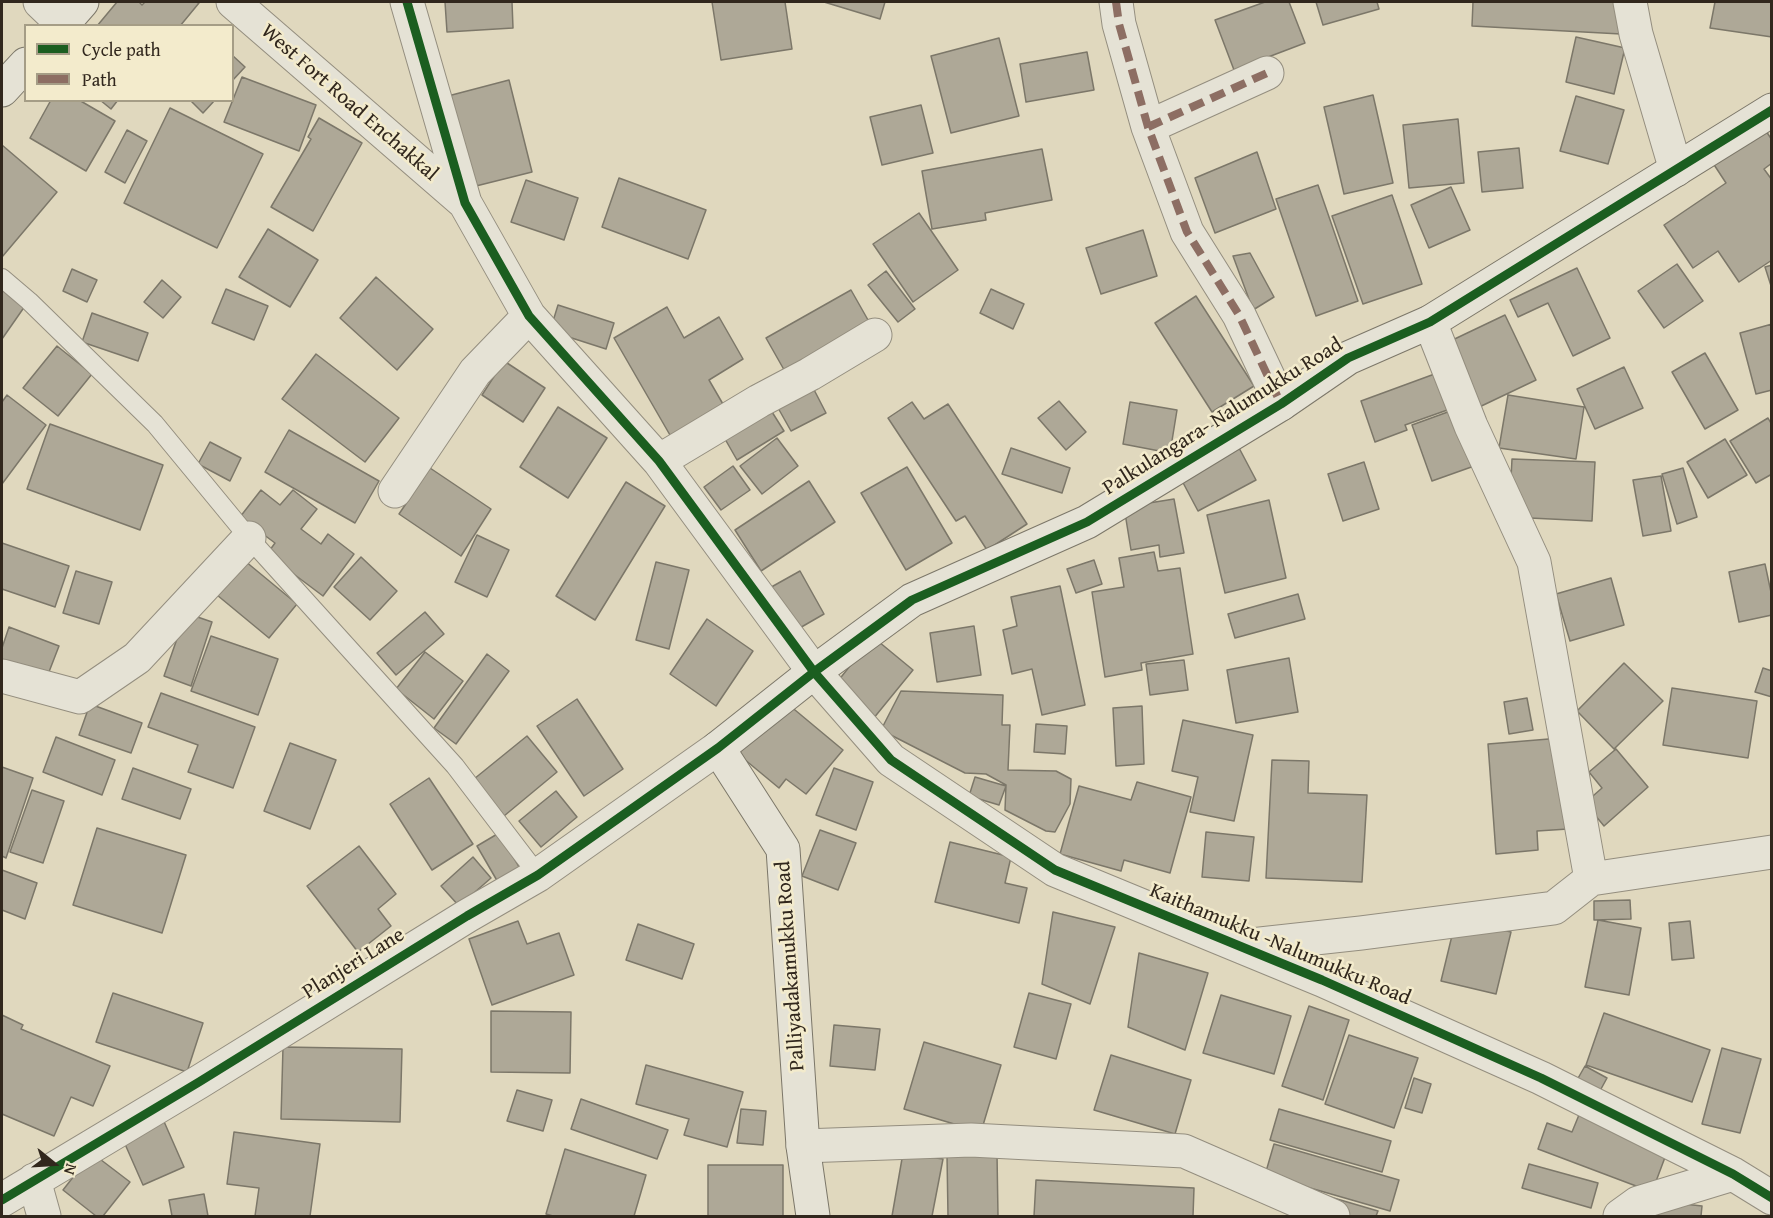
<!DOCTYPE html>
<style>
body{margin:0}
#map{position:relative;width:1773px;height:1218px;overflow:hidden;background:#e0d8be;font-family:"Gentium Book Plus",serif}
canvas{display:block}
.frame{position:absolute;inset:0;border:3px solid #31271d;pointer-events:none}
.legend{position:absolute;left:24px;top:24px;width:210px;height:78px;box-sizing:border-box;background:#f3ebcc;border:2px solid #a59d86;margin:0;padding:8px 10px;list-style:none;font-size:18px;color:#31271d}
.legend li{display:flex;align-items:center;gap:12px;height:30px}
.legend b{width:30px;border:2px solid #a59d86}
.north{position:absolute;left:24px;top:1134px;width:60px;height:60px;-webkit-text-stroke:4px #f3ebcc;paint-order:stroke;rotate:108deg;font-size:16px;font-weight:700;line-height:24px;text-align:center;color:#31271d}
.north::after{content:'';display:block;margin:auto;width:21px;height:27px;background:#31271d;clip-path:polygon(50% 0,100% 100%,50% 72%,0 100%)}
</style>
<div id="map">
<canvas width="1773" height="1218"></canvas>
<div class="frame"></div>
<ul class="legend">
<li><b style="height:8px;background:#1b5e20"></b>Cycle path</li>
<li><b style="height:8px;background:#8d6e63"></b>Path</li>
</ul>
<div class="north">N</div>
</div>
<script>
const g = document.querySelector('canvas').getContext('2d');
g.lineJoin = 'round';
function fill(path, color) {
  g.fillStyle = color;
  g.fill(path, 'evenodd');
}
function stroke(path, color, width, dash) {
  g.strokeStyle = color;
  g.lineWidth = width;
  g.lineCap = dash ? 'butt' : 'round';
  g.setLineDash(dash || []);
  g.stroke(path);
}
function write(font, color, halo, rows, align = 'center') {
  g.font = font + ' "Gentium Book Plus",serif';
  g.lineWidth = 5;
  g.setLineDash([]);
  g.textBaseline = 'middle';
  g.strokeStyle = halo;
  g.fillStyle = color;
  for (const [text, x, y, turn = 0] of rows) {
    g.save();
    g.translate(x, y);
    g.rotate((+turn || 0) * Math.PI / 180);
    g.textAlign = isNaN(turn) ? turn : align;
    if (halo) g.strokeText(text, 0, 0);
    g.fillText(text, 0, 0);
    g.restore();
  }
}
const building = new Path2D(`
 M117 2H139L142 5 145 2H196L199 3 180 26H97Z
 M445 2H512L513 28 447 32Z
 M712 2H785L792 49 721 60Z
 M824 2H885L880 19Z
 M1265 2H1289L1305 43 1234 70 1215 20Z
 M1316 2H1377L1379 9 1323 25Z
 M1473 2H1623L1621 34 1472 26Z
 M1715 2H1772V37L1710 28Z
 M1576 37 1625 48 1614 94 1566 82Z
 M999 38 1019 116 951 133 931 56Z
 M1087 52 1094 90 1026 102 1020 64Z
 M232 55 245 67 232 81Z
 M242 77 316 105 299 151 224 122Z
 M509 80 532 172 472 187 448 96Z
 M1373 95 1393 183 1344 194 1324 107Z
 M1576 96 1624 110 1608 164 1560 151Z
 M51 100H79L115 121 86 171 30 138Z
 M100 100H118L111 109Z
 M190 100H215L203 113Z
 M921 105 933 153 882 165 870 117Z
 M170 108 263 154 217 248 124 203Z
 M319 118 362 143 313 231 271 207 311 139 308 137Z
 M1458 119 1464 183 1409 188 1403 125Z
 M1760 122 1772 140V163L1764 169 1772 180V260L1739 282 1718 251 1693 268 1664 225 1726 183 1709 157Z
 M127 130 147 141 125 183 105 172Z
 M2 145 57 192 2 257Z
 M1519 148 1523 188 1482 192 1478 152Z
 M1042 149 1052 200 985 213 986 220 932 229 922 171Z
 M1257 152 1276 209 1215 233 1195 178Z
 M619 178 706 210 688 259 602 227Z
 M526 180 578 198 564 240 511 222Z
 M1318 185 1358 301 1316 316 1276 199Z
 M1451 187 1470 230 1429 248 1411 205Z
 M1392 195 1422 284 1363 304 1332 216Z
 M919 213 958 270 913 302 873 244Z
 M268 229 318 260 290 307 239 277Z
 M1143 230 1157 276 1101 294 1086 248Z
 M1250 253 1274 297 1253 310 1233 256Z
 M1677 264 1703 301 1664 328 1638 291Z
 M1772 265V289L1765 267Z
 M1577 268 1610 338 1573 356 1548 303 1518 317 1510 300Z
 M72 269 97 280 87 302 63 291Z
 M886 271 915 309 898 322 868 285Z
 M376 277 433 329 397 370 340 318Z
 M162 280 181 297 163 318 144 302Z
 M226 289 268 306 254 340 212 323Z
 M991 289 1024 304 1013 329 980 313Z
 M2 290 25 306 2 339Z
 M851 290 872 327 787 375 766 338Z
 M1196 296 1254 386 1212 412 1155 323Z
 M558 305 614 323 606 349 550 331Z
 M667 307 684 338 719 317 743 359 709 380 727 411 674 442 614 338Z
 M92 313 148 333 138 361 82 342Z
 M1505 315 1536 380 1473 410 1442 345Z
 M1772 324V390L1756 394 1740 333Z
 M57 346 92 374 58 416 23 388Z
 M1705 353 1738 410 1705 429 1672 372Z
 M316 354 399 418 365 462 282 399Z
 M504 361 545 388 523 422 482 395Z
 M1624 367 1643 408 1595 429 1577 389Z
 M1440 372 1453 408 1405 425 1407 430 1375 442 1361 401Z
 M809 380 826 413 791 431 773 399Z
 M7 395 46 425 2 484V402Z
 M1508 395 1584 407 1576 459 1499 448Z
 M1059 401 1086 432 1066 450 1038 418Z
 M912 402 924 419 948 404 1027 524 987 550 965 516 956 521 888 418Z
 M1130 402 1177 410 1170 453 1123 444Z
 M767 404 784 431 737 460 721 432Z
 M558 407 607 438 568 498 520 467Z
 M1456 409 1477 465 1432 481 1412 425Z
 M1768 418 1772 425V474L1756 483 1730 441Z
 M50 424 163 465 140 530 27 489Z
 M289 430 379 481 355 523 265 472Z
 M777 438 798 466 762 494 740 466Z
 M1725 439 1747 475 1708 498 1687 462Z
 M210 442 241 458 230 481 198 464Z
 M1238 446 1256 480 1198 511 1180 477Z
 M1011 448 1070 468 1062 493 1002 474Z
 M1512 459 1595 462 1592 521 1509 517Z
 M1364 462 1379 509 1343 521 1328 474Z
 M733 466 750 490 721 510 704 487Z
 M907 467 952 543 906 570 861 493Z
 M430 468 491 509 461 556 399 514Z
 M1683 468 1697 517 1677 524 1662 474Z
 M1661 476 1671 531 1643 536 1633 480Z
 M809 481 835 522 761 571 735 530Z
 M626 482 665 506 595 620 556 596Z
 M261 490 280 505 293 490 317 509 301 529 321 544 328 534 354 554 323 596 267 554 275 543 240 517Z
 M1174 499 1184 553 1160 557 1159 545 1131 550 1124 507Z
 M1269 500 1286 578 1225 593 1207 515Z
 M477 535 509 550 487 597 455 582Z
 M2 543 69 566 55 607 2 589Z
 M1154 552 1158 571 1180 568 1193 654 1141 663 1142 670 1105 677 1092 592 1124 587 1119 558Z
 M361 557 397 591 370 620 334 587Z
 M1094 560 1102 584 1076 593 1067 569Z
 M245 561 297 604 269 638 217 595Z
 M656 562 689 570 669 649 636 640Z
 M1765 564 1772 597V615L1739 622 1729 572Z
 M76 571 112 582 99 624 63 613Z
 M800 571 824 614 791 633 766 590Z
 M1611 578 1624 625 1570 641 1556 594Z
 M1060 586 1085 705 1042 715 1032 669 1012 674 1003 630 1017 626 1011 597Z
 M1298 594 1305 619 1235 638 1228 614Z
 M425 612 444 634 396 675 377 653Z
 M186 613 212 622 191 686 164 676Z
 M707 619 753 651 716 706 670 674Z
 M974 626 981 675 937 682 930 633Z
 M9 627 59 646 47 677 2 660V648Z
 M211 636 278 659 258 715 191 691Z
 M873 637 913 670 873 719 834 686Z
 M425 652 463 681 434 719 396 689Z
 M487 654 509 671 456 744 434 728Z
 M1289 658 1298 712 1236 723 1227 670Z
 M1184 660 1188 690 1150 695 1146 664Z
 M1624 663 1663 701 1614 749 1577 711Z
 M1763 668 1772 671V697L1755 692Z
 M1672 688 1757 701 1748 758 1663 745Z
 M901 691 1003 695 1002 725H1010L1008 770 1056 771 1071 779 1070 804 1055 832 1046 831 1005 810 1006 785 986 774 965 773 881 730Z
 M161 693 255 727 233 788 188 772 198 745 148 727Z
 M1527 698 1533 730 1509 734 1504 702Z
 M577 699 623 769 584 796 537 726Z
 M783 700 843 750 806 794 786 779 779 788 738 754Z
 M90 704 142 723 131 753 79 735Z
 M1142 706 1144 764 1116 766 1113 708Z
 M1183 720 1253 735 1234 821 1190 812 1198 777 1172 771Z
 M1036 724 1067 726 1065 754 1034 752Z
 M527 736 557 772 504 816 474 779Z
 M56 737 115 760 102 795 43 772Z
 M1561 738 1568 829 1537 831 1538 850 1496 854 1488 744Z
 M290 743 336 760 310 829 264 811Z
 M1616 749 1648 787 1604 826 1585 803 1602 788 1589 772Z
 M1272 760 1309 761 1308 793 1367 795 1362 882 1266 878Z
 M2 767 33 778 6 858 2 856Z
 M133 768 191 789 180 819 122 799Z
 M834 768 873 782 856 830 816 815Z
 M975 777 1006 786 999 805 969 796Z
 M429 778 473 844 432 870 390 804Z
 M1137 782 1191 797 1170 873 1124 860 1121 871 1060 854 1079 786 1131 800Z
 M32 790 64 801 43 863 10 852Z
 M556 791 577 817 541 847 519 821Z
 M97 828 186 855 162 933 73 905Z
 M820 830 856 843 838 890 802 876Z
 M1206 832 1254 837 1249 881 1202 877Z
 M499 833 521 870 499 884 477 846Z
 M950 842 1011 857 1005 883 1027 888 1019 923 935 902Z
 M359 846 396 894 378 909 391 926 358 952 307 886Z
 M473 857 491 878 459 906 441 886Z
 M2 870 37 883 25 919 2 910Z
 M1630 900 1631 919 1594 920V901Z
 M1053 912 1115 927 1090 1004 1042 984Z
 M1456 919 1511 932 1496 994 1441 981Z
 M1598 920 1641 928 1629 995 1585 987Z
 M518 921 527 944 559 933 574 975 492 1005 469 939Z
 M1690 921 1694 958 1672 960 1669 923Z
 M638 924 694 944 682 979 626 960Z
 M1139 953 1208 973 1185 1050 1128 1027Z
 M113 993 203 1023 187 1072 96 1042Z
 M1029 993 1071 1004 1056 1059 1014 1047Z
 M1221 995 1291 1016 1274 1074 1203 1053Z
 M1309 1006 1349 1020 1323 1100 1282 1086Z
 M491 1011 571 1012 570 1073 491 1072Z
 M1604 1013 1710 1050 1692 1102 1586 1065Z
 M2 1015 23 1025 21 1029 110 1066 93 1106 71 1097 54 1136 2 1114Z
 M834 1025 880 1029 875 1070 830 1066Z
 M1349 1035 1418 1058 1394 1128 1325 1104Z
 M924 1042 1001 1065 981 1132 904 1109Z
 M283 1047 402 1049 400 1122 281 1119Z
 M1722 1048 1761 1059 1740 1133 1702 1124Z
 M1111 1055 1191 1080 1175 1134 1094 1110Z
 M646 1065 743 1092 727 1147 684 1135 689 1119 636 1104Z
 M1585 1066 1607 1078 1595 1100 1573 1087Z
 M1414 1078 1431 1084 1422 1113 1405 1108Z
 M517 1090 552 1100 543 1131 507 1121Z
 M581 1099 668 1130 657 1159 571 1129Z
 M741 1109 766 1111 763 1145 737 1143Z
 M1279 1109 1391 1141 1382 1172 1270 1140Z
 M1581 1110 1670 1144 1652 1192 1538 1149 1547 1123 1572 1132Z
 M162 1117 184 1167 143 1185 121 1135Z
 M234 1132 320 1144 310 1216H255L259 1188 227 1184Z
 M1274 1144 1399 1180 1390 1211 1265 1175Z
 M565 1149 646 1175 634 1216H553L546 1214Z
 M92 1153 130 1182 103 1216H96L63 1190Z
 M903 1153 943 1159 932 1216H892Z
 M997 1154 998 1216H948L947 1155Z
 M1529 1164 1598 1183 1591 1208 1522 1188Z
 M708 1165H783V1216H708Z
 M1036 1180 1194 1188 1193 1216H1034Z
 M204 1194 208 1216H172L169 1200Z
 M1320 1194 1378 1211 1376 1216H1314Z
 M1630 1198 1702 1206 1701 1216H1628Z`);
fill(building, '#aea897');
stroke(building, '#7c7769', 1.5);
const lane = new Path2D(`
 M2 278 29 301 155 424 249 538 455 766 538 875`);
const street = new Path2D(`
 M40 2 63 24
 M233 2 465 203
 M407 2 465 203 529 316 659 461 814 672 891 760 1055 870 1322 980 1541 1078 1733 1174 1772 1198
 M1116 2 1119 24 1148 127 1187 232 1239 315 1281 404
 M1630 2 1636 34 1676 170
 M1148 127 1267 73
 M1430 322 1471 426 1534 562 1591 879
 M659 461 759 401 810 374 875 335
 M395 491 475 372 529 316
 M2 676 80 697 137 658 249 538
 M1242 946 1361 933 1554 908 1591 879 1772 852
 M803 1146 971 1140 1184 1151 1333 1216
 M34 1180 44 1216
 M2 1200 199 1082 467 916 538 875 718 748
 M1620 1216 1638 1203 1733 1174`);
const secondary = new Path2D(`
 M61 26 82 2
 M2 90 26 64
 M813 1216 803 1146 783 849 718 748 814 672 912 600 1087 522 1281 404 1348 358 1430 322 1772 110`);
stroke(lane, '#948e7f', 20);
stroke(street, '#948e7f', 35);
stroke(secondary, '#7c7769', 35);
stroke(lane, '#e5e2d5', 18);
stroke(street, '#e5e2d5', 33);
stroke(secondary, '#e5e2d5', 33);
stroke(new Path2D(`
 M1116 2 1119 24 1148 127 1187 232 1239 315 1281 404
 M1148 127 1267 73`), '#8d6e63', 8, [15, 8]);
stroke(new Path2D(`
 M407 2 465 203 529 316 659 461 814 672 891 760 1055 870 1322 980 1541 1078 1733 1174 1772 1198
 M2 1200 199 1082 467 916 538 875 718 748 814 672 912 600 1087 522 1281 404 1348 358 1430 322 1772 110`), '#1b5e20', 9);
write('21px', '#31271d', '#f3ebcc', [
 ["West Fort Road Enchakkal",349,103,41],
 ["Palkulangara- Nalumukku Road",1223,417,-32],
 ["Kaithamukku -Nalumukku Road",1280,945,23],
 ["Planjeri Lane",354,964,-32],
 ["Palliyadakamukku Road",791,966,-94]
]);
</script>
